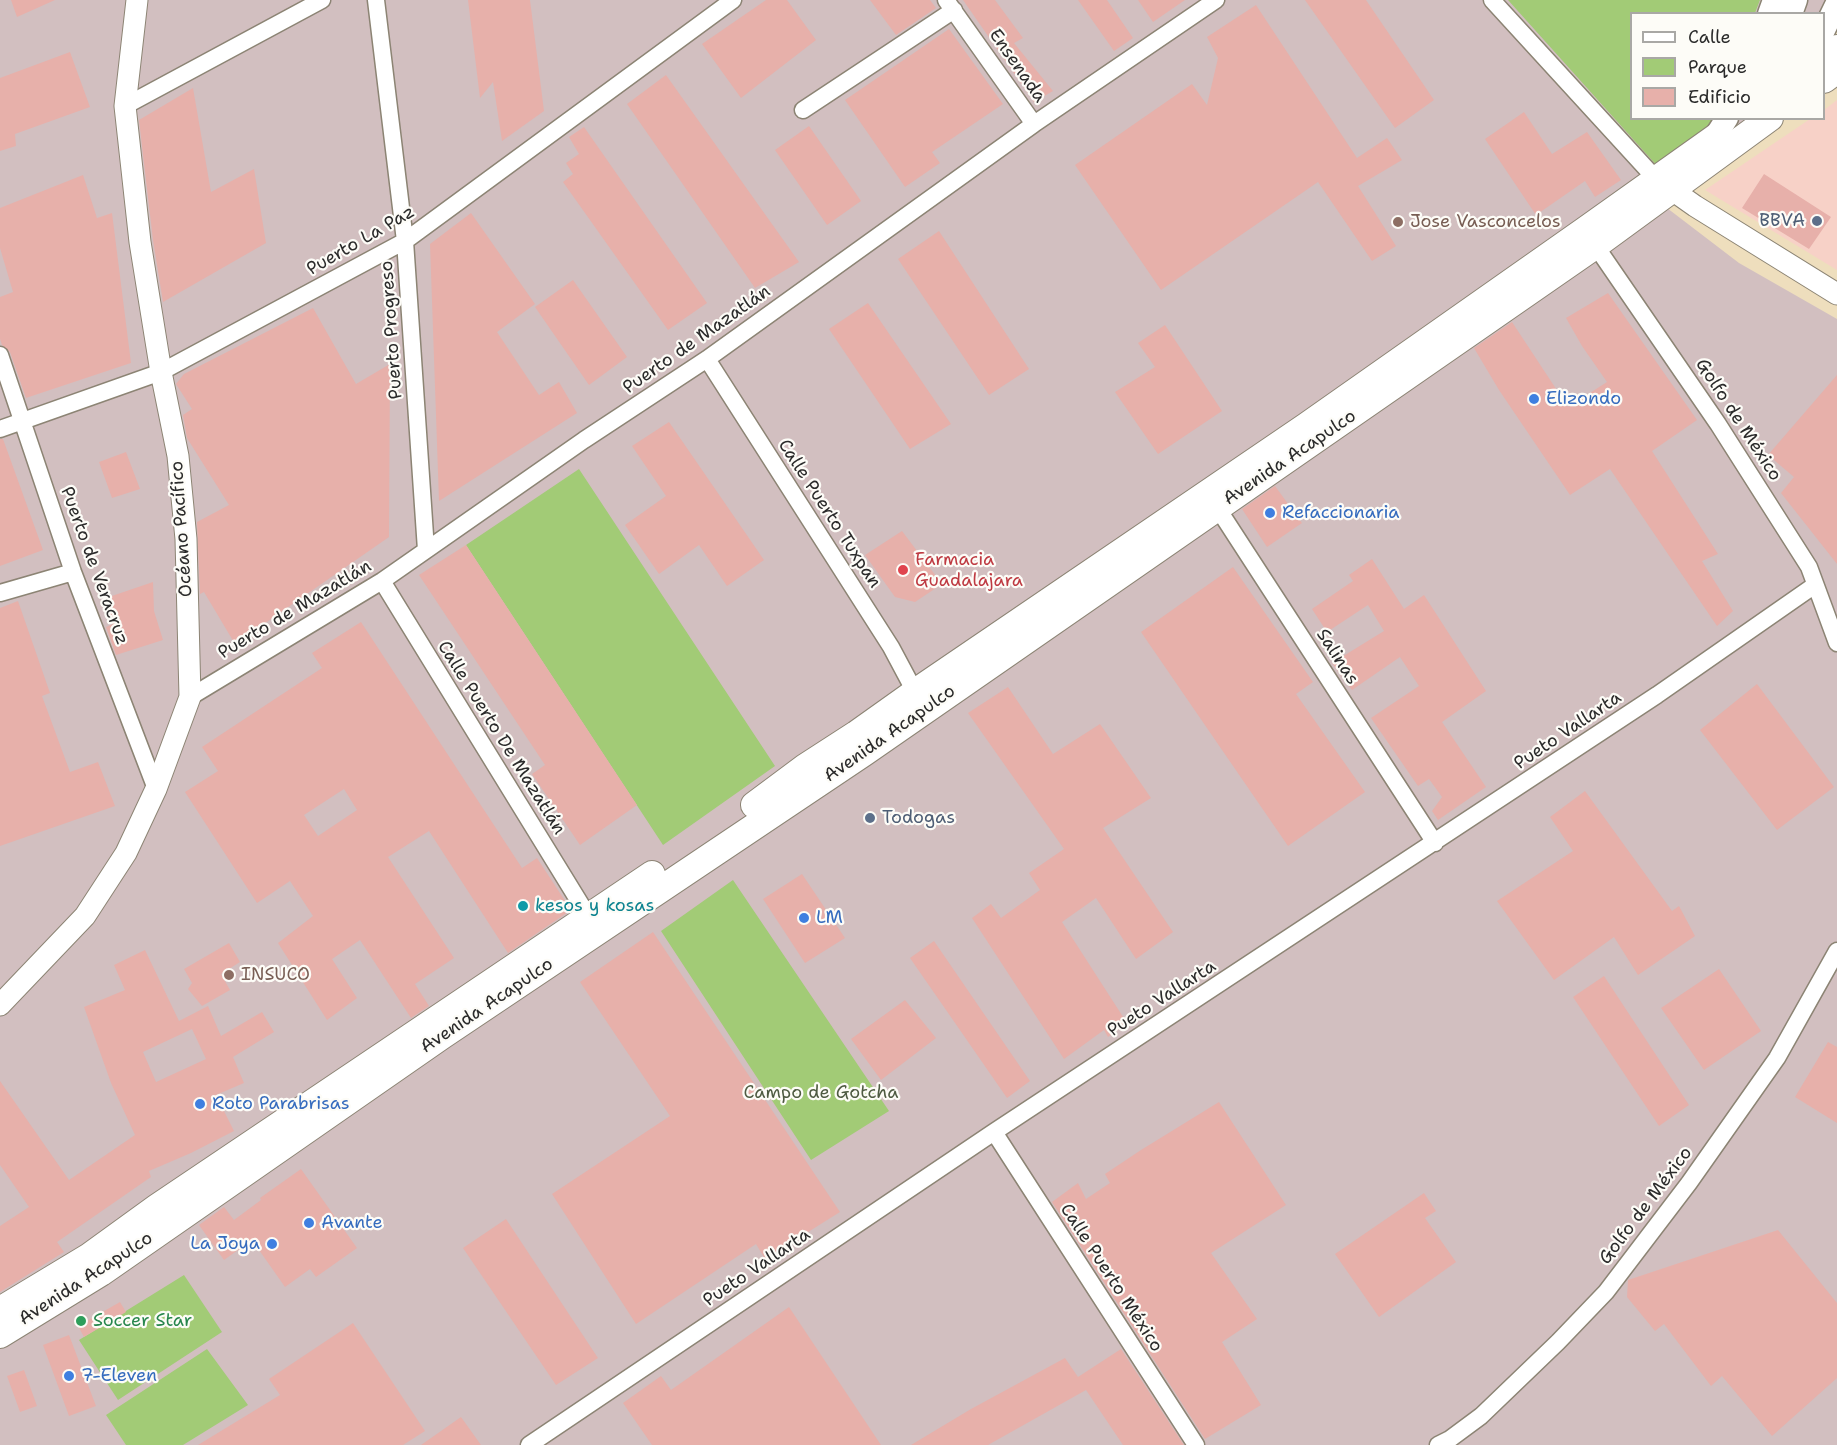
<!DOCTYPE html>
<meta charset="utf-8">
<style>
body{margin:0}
#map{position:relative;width:1837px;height:1445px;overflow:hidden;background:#eedebd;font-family:"Shantell Sans",sans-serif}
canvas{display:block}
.legend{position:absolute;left:1630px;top:12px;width:195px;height:108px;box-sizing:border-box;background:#fdfcf7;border:2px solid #a9a8a5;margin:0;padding:8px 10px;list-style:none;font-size:18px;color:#2b2b2b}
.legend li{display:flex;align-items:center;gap:12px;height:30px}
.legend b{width:30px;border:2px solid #a9a8a5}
</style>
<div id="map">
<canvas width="1837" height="1445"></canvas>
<ul class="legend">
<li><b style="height:8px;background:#fff"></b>Calle</li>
<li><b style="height:16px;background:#a2cb76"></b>Parque</li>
<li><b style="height:16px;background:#e7b0aa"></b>Edificio</li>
</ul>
</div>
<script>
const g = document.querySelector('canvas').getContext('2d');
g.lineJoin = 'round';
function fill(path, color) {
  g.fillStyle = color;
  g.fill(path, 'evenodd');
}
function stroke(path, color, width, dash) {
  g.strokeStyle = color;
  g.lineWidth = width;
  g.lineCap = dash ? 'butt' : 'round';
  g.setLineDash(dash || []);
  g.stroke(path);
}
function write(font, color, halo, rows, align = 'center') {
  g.font = font + ' "Shantell Sans",sans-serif';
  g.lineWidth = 4.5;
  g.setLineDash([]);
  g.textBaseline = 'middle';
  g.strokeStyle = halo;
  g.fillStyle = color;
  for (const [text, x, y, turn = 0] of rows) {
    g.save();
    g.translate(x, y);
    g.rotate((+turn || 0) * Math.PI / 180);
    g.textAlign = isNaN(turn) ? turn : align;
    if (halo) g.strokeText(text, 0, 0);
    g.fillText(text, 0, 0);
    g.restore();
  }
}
fill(new Path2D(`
 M1837 100V270L1705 190 1810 119 1824 118V110Z`), '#f7d1c7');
fill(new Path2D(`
 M0 0H1828L1824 14H1632V118L1780 119 1667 208 1739 263 1837 319V1445H0Z`), '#d2bfc0');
fill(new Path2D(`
 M1508 0H1760L1755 13 1632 14V118L1718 119 1716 124 1658 167Z
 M579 469 775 766 663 845 466 545Z
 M733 880 889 1111 811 1160 661 931Z
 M184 1275 222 1332 118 1400 79 1340Z
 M207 1349 248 1405 183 1445H126L106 1415Z`), '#a2cb76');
fill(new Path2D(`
 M11 0H55L17 17Z
 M468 0H530L544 111 502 141 493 82 480 98Z
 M766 0H787L816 40 741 98 702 44Z
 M870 0H930L936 8 896 35Z
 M963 0H995L1023 38 1014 43 1053 91 1034 102Z
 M1078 0H1107L1133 38 1114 51Z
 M1138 0H1185L1153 22Z
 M1305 0H1366L1434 100 1395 128Z
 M1256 5 1357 158 1387 138 1402 160 1358 186 1396 246 1372 261 1318 182 1161 290 1075 165 1192 84 1207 105 1218 58 1207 37Z
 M949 29 1003 104 932 152 940 163 905 187 845 100Z
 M70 52 90 107 15 134 16 146 0 151V78Z
 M666 75 799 262 755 288 627 104Z
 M193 88 211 192 254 169 266 243 163 302 153 240 139 120Z
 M1524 112 1552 154 1587 132 1621 180 1595 197 1585 181 1536 215 1485 139Z
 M809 126 861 201 827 225 775 150Z
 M584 127 707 303 668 330 563 182 573 174 566 163 579 154 569 137Z
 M1764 174 1831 217 1809 249 1742 208Z
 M83 175 97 218 112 213 131 363 26 398 10 352 2 345 0 339V297L13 292 0 248V208Z
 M471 213 535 304 497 332 539 395 559 382 577 413 439 501 430 244Z
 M939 231 1029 369 989 395 898 259Z
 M573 280 627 357 589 385 535 307Z
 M1608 293 1697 420 1652 451 1718 554 1702 561 1733 611 1717 626 1610 469 1570 495 1499 390 1474 348 1512 322 1568 407 1607 382 1582 346 1566 318Z
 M868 303 951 424 910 449 829 329Z
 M313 308 356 384 390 364 389 537 235 644 204 592 200 594 197 522 229 505 187 438 183 415 192 409 176 384 184 374Z
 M1165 325 1222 411 1158 454 1115 392 1155 367 1138 343Z
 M1837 375V564L1781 493 1794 477 1768 455Z
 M669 422 764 560 727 586 699 545 659 574 625 525 666 496 632 446Z
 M0 439H3L43 550 0 566Z
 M126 452 140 489 112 498 99 462Z
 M1275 486 1302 523 1267 547 1242 509Z
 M902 531 942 584 915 602 895 597 865 555Z
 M466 545 637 805 580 845 532 774 545 765 419 575Z
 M1372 559 1404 609 1424 595 1486 691 1442 722 1486 787 1438 820 1432 811 1442 797 1429 779 1418 786 1371 718 1419 686 1400 657 1352 690 1332 663 1384 631 1368 605 1327 632 1312 609 1353 581 1349 575Z
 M1233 567 1313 682 1296 694 1365 792 1288 846 1141 632Z
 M153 582 154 611 163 640 116 655 106 627 113 624 103 599Z
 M18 601 50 693 42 696 70 772 98 762 115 806 0 846V608Z
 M361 622 522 868 537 858 571 910 508 953 429 831 388 857 454 958 415 984 429 1006 411 1018 360 940 332 959 357 998 327 1020 278 943 313 916 290 881 257 903 185 792 218 771 202 747 322 668 312 653ZM344 789 357 810 318 836 304 815Z
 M1757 684 1834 787 1777 830 1700 730Z
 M1008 687 1053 754 1100 724 1151 798 1103 828 1173 932 1136 959 1096 898 1062 922 1127 1023 1108 1037 1104 1030 1064 1059 972 918 991 904 1001 918 1040 890 1029 873 1064 849 968 713Z
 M1585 791 1672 911 1679 906 1695 936 1638 975 1614 937 1554 980 1497 901 1573 851 1550 817Z
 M802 874 845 938 805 963 763 899Z
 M653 932 840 1212 765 1259 756 1244 636 1324 552 1194 670 1116 580 982Z
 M934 941 1030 1081 1007 1098 910 958Z
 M229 943 240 962 221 974 230 990 202 1006 188 989 192 983 184 969Z
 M145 950 179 1021 208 1006 221 1036 262 1012 274 1032 233 1057 244 1083 216 1095 234 1131 191 1153 149 1171 151 1177 57 1242 64 1252 0 1292V1226L29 1207 0 1165V1081L69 1180 135 1135 111 1083 84 1007 125 990 114 965ZM192 1029 206 1059 156 1082 143 1052Z
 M1719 969 1761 1031 1704 1070 1661 1008Z
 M1604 976 1689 1105 1659 1126 1573 997Z
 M905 1000 936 1038 881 1080 851 1039Z
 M1828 1042 1837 1047V1123L1795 1097Z
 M1219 1102 1286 1205 1211 1253 1257 1319 1222 1342 1261 1405 1205 1439 1052 1202 1078 1183 1086 1199 1110 1183 1105 1174 1141 1150Z
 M301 1169 357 1248 316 1277 310 1269 285 1287 252 1240 224 1260 199 1225 224 1207 234 1220 261 1200 260 1198Z
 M1424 1193 1436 1211 1425 1218 1456 1262 1379 1317 1335 1254Z
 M506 1219 598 1358 556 1385 463 1248Z
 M1778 1230 1837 1303V1378L1772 1436 1722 1376 1711 1386 1664 1324 1655 1331 1627 1297 1628 1280Z
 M120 1302 126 1312 84 1337 78 1326Z
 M789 1307 881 1445H652L623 1403 661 1376 671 1390Z
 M353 1323 425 1431 403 1445H198L280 1395 269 1379Z
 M69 1335 96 1406 69 1416 43 1345Z
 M1121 1349 1184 1445H1123L1086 1390 988 1445H911L971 1409 1065 1358 1078 1377Z
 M24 1370 37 1406 20 1412 7 1376Z
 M461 1417 481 1445H421Z`), '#e7b0aa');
const minor = new Path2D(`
 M376 0 405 241 426 550
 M946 0 1034 124
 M1492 0 1655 178
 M125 106 322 0
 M803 110 954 10
 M1591 239 1718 424 1809 567 1837 643
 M0 355 73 572 156 789
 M707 359 891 647 915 692
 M0 429 161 372 405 241 733 0
 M1213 501 1435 843
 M382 581 588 916
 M0 593 73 572
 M190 697 382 581 584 440 707 359 1034 124 1216 0
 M994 1132 1196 1445
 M529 1445 994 1132 1657 695 1815 585
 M1438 1445 1450 1439 1481 1416 1558 1342 1606 1292 1689 1183 1777 1058 1837 951`);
const tertiary = new Path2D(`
 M1661 182 1695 206 1837 294
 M0 1005 85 916 126 853 156 789 190 697 186 539 178 456 161 372 140 242 125 106 137 0`);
const secondary = new Path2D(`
 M1769 14 1774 0
 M1791 14 1796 0
 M1824 30 1837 3
 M1715 137 1727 118`);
const primary = new Path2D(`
 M1824 57 1837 48
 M1824 80 1837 70
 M754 805 805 767 856 734 915 692 1306 426 1585 230 1717 136
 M0 1310 88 1257 157 1207 652 874
 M0 1335 101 1273 442 1036 864 753 1595 246 1770 118`);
stroke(minor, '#8c8474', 19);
stroke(tertiary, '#8c8474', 23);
stroke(secondary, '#8c8474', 25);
stroke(primary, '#8c8474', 28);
stroke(minor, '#fff', 16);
stroke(tertiary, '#fff', 21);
stroke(secondary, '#fff', 22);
stroke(primary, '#fff', 26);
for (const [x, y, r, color] of [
 [1817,221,6,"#5c6f8a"],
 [1398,222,6,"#8d6e63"],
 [1534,399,6,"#3f7fe0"],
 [1270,513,6,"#3f7fe0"],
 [903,570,6,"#e0444e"],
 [870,818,6,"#5c6f8a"],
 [523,906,6,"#0f9aa8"],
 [804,918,6,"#3f7fe0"],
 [229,975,6,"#8d6e63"],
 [200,1104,6,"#3f7fe0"],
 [309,1223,6,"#3f7fe0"],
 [272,1244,6,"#3f7fe0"],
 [81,1321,6,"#2e9e5b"],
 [69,1376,6,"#3f7fe0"]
]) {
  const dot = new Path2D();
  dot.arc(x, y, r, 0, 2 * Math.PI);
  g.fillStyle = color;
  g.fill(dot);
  stroke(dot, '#fdfcf7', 2);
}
write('18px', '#2b2b2b', '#fdfcf7', [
 ["Ensenada",1017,66,55],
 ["Puerto La Paz",361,241,-30],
 ["Puerto Progreso",392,330,-94],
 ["Puerto de Mazatlán",697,340,-35],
 ["Golfo de México",1738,420,57],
 ["Avenida Acapulco",1290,458,-34],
 ["Calle Puerto Tuxpan",829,514,57],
 ["Océano Pacífico",182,529,-94],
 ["Puerto de Veracruz",94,566,70],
 ["Puerto de Mazatlán",295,610,-31],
 ["Salinas",1337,657,57],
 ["Pueto Vallarta",1568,731,-34],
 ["Avenida Acapulco",890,734,-35],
 ["Calle Puerto De Mazatlán",501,738,58],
 ["Pueto Vallarta",1162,999,-33],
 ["Avenida Acapulco",487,1006,-34],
 ["Golfo de México",1646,1206,-53],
 ["Pueto Vallarta",757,1268,-34],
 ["Calle Puerto México",1111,1278,57],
 ["Avenida Acapulco",86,1279,-33]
]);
write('18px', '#4e5e75', '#fdfcf7', [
 ["BBVA",1805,221],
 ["Todogas",882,818,"left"]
], 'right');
write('18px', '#785e54', '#fdfcf7', [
 ["Jose Vasconcelos",1410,222],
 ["INSUCO",241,975]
], 'left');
write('18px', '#366cbe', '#fdfcf7', [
 ["Elizondo",1546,399],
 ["Refaccionaria",1282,513],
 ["LM",816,918],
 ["Roto Parabrisas",212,1104],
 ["Avante",321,1223],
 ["La Joya",260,1244,"right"],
 ["7-Eleven",81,1376]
], 'left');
write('18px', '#be3a42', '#fdfcf7', [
 ["Farmacia",915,560],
 ["Guadalajara",915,581]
], 'left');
write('18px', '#0d838f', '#fdfcf7', [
 ["kesos y kosas",535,906]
], 'left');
write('18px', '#4f5b42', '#fdfcf7', [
 ["Campo de Gotcha",821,1093]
]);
write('18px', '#27864d', '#fdfcf7', [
 ["Soccer Star",93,1321]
], 'left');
</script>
